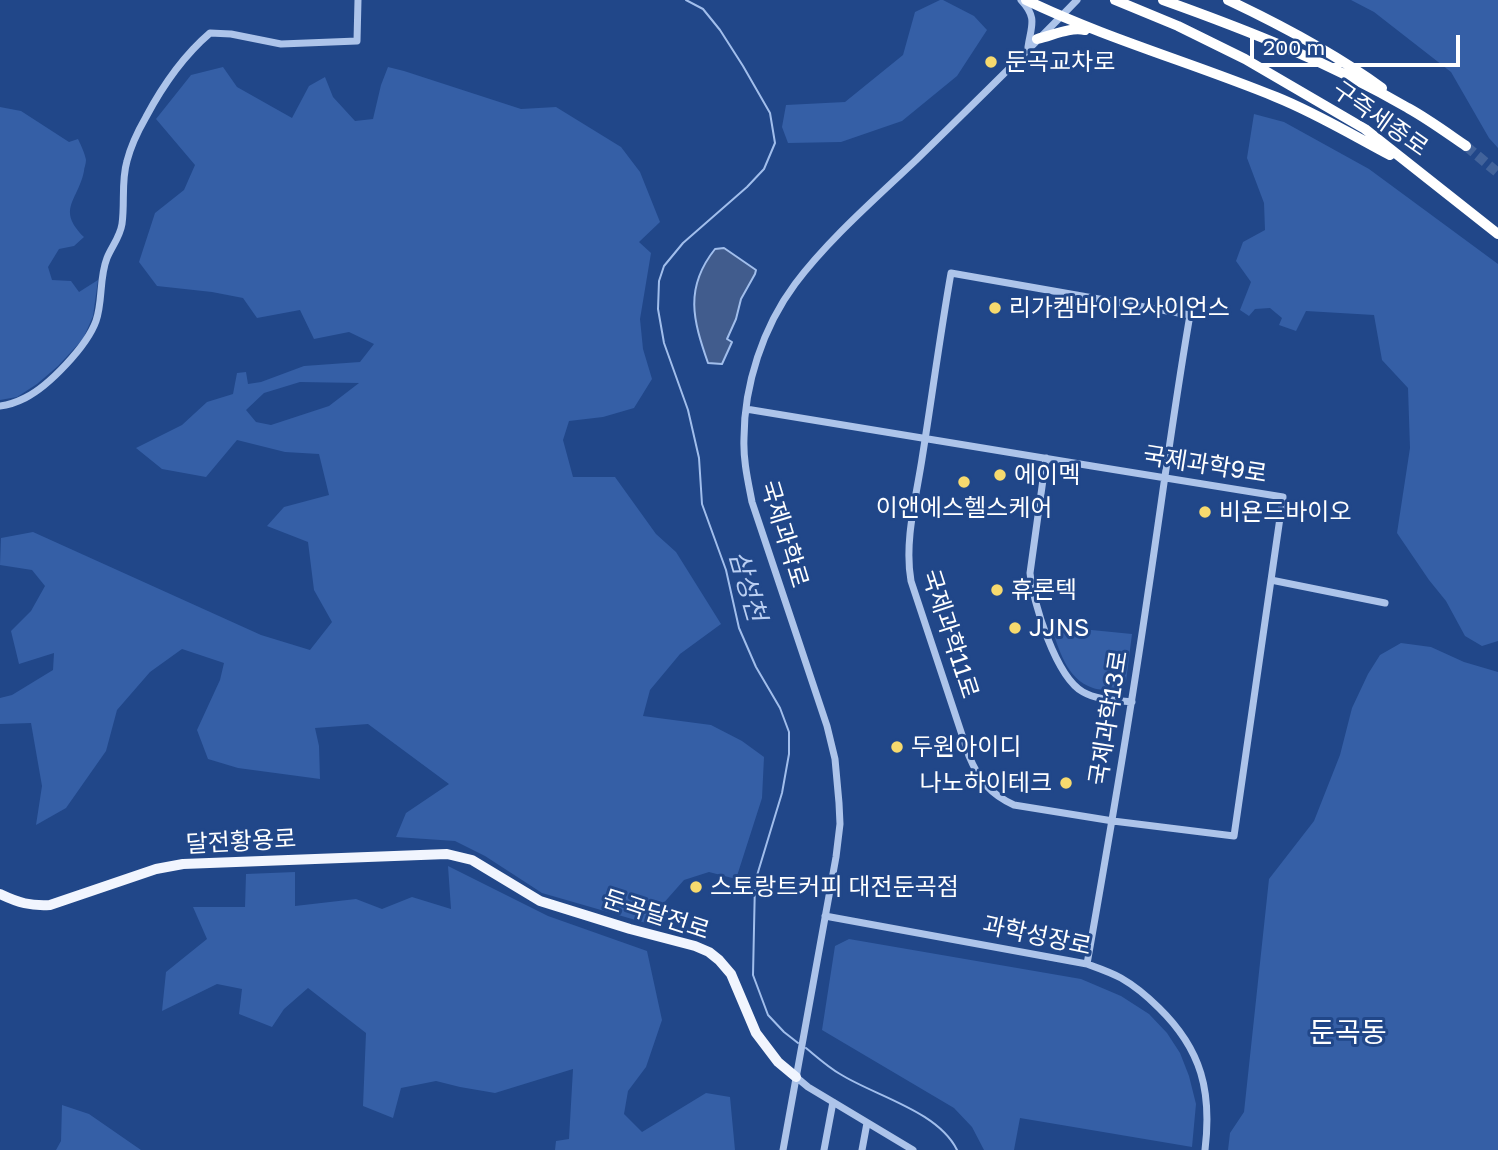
<!DOCTYPE html>
<meta charset="utf-8">
<style>
body{margin:0}
#map{position:relative;width:1498px;height:1150px;overflow:hidden;background:#214789;font-family:"Golos Text",sans-serif}
canvas{display:block}
.scale{position:absolute;left:1250px;top:35px;width:210px;height:32px;box-sizing:border-box;border:4px solid #fff;border-top:0;padding-left:9px;font-size:21px;line-height:24px;white-space:nowrap;color:#fff;-webkit-text-stroke:5px #214789;paint-order:stroke}
</style>
<div id="map">
<canvas width="1498" height="1150"></canvas>
<div class="scale">200 m</div>
</div>
<script>
const g = document.querySelector('canvas').getContext('2d');
g.lineJoin = 'round';
function fill(path, color) {
  g.fillStyle = color;
  g.fill(path, 'evenodd');
}
function stroke(path, color, width, dash) {
  g.strokeStyle = color;
  g.lineWidth = width;
  g.lineCap = dash ? 'butt' : 'round';
  g.setLineDash(dash || []);
  g.stroke(path);
}
function write(font, color, halo, rows, align = 'center') {
  g.font = font + ' "Golos Text","Noto Sans KR",sans-serif';
  g.lineWidth = 6;
  g.setLineDash([]);
  g.textBaseline = 'middle';
  g.strokeStyle = halo;
  g.fillStyle = color;
  for (const [text, x, y, turn = 0] of rows) {
    g.save();
    g.translate(x, y);
    g.rotate((+turn || 0) * Math.PI / 180);
    g.textAlign = isNaN(turn) ? turn : align;
    if (halo) g.strokeText(text, 0, 0);
    g.fillText(text, 0, 0);
    g.restore();
  }
}
fill(new Path2D(`
 M940 0H943L974 16 987 30 957 76 902 121 841 142 788 143 782 127 786 105 845 102 903 55 915 12Z
 M1351 0H1498V148L1489 138 1451 72 1374 12Z
 M223 67 237 87 292 118 309 86 325 77 333 97 355 121 373 119 381 85 388 67 404 71 521 109 556 107 621 147 640 172 660 222 639 242 651 253 640 319 643 349 652 379 634 408 603 417 569 421 563 440 573 477H615L656 534 676 552 721 624 680 654 650 690 643 716 711 725 742 741 764 757 762 798 736 879 709 872 684 880 646 923 542 893 485 856 455 841 396 837 406 813 449 784 368 724 315 728 319 746 320 779 238 768 208 759 197 730 220 680 224 663 182 649 150 672 117 710 106 751 66 808 36 825 42 786 31 723 0 724V698L12 695 53 670 54 653 19 664 11 631 31 611 45 586 32 570 0 565 1 538 33 532 261 635 310 650 332 622 314 590 308 542 267 526 284 507 329 495 319 454 285 452 237 440 206 477 162 469 136 448 182 425 207 402 233 394 237 373 246 372 248 384 261 382 304 366 360 362 374 344 349 332 314 339 300 310 257 318 243 298 212 292 157 286 139 262 155 213 184 190 195 165 156 119 191 75ZM300 382 359 383 329 406 271 425 256 422 246 410 264 393Z
 M0 107 21 111 69 142 78 139C81 145 85 154 86 160 86 164 84 168 84 171 78 201 56 209 84 237L74 246 59 249 48 267 52 280 71 281 79 292 98 280 93 316 83 339 58 366 37 384 17 397 0 400Z
 M1254 114 1284 122 1369 169 1498 264V641L1482 646 1465 636 1446 601 1429 580 1397 533 1410 448 1408 388 1382 360 1374 315 1306 311 1296 331 1279 325 1282 318 1270 308 1255 309 1249 316 1240 310 1251 282 1236 261 1243 242 1265 230 1264 203 1247 158Z
 M1051 626 1132 634 1126 681 1115 691C1108 690 1099 690 1093 688 1066 679 1059 649 1051 626Z
 M1401 643 1431 647 1464 662 1498 672V1150H1228L1230 1133 1244 1112 1269 879 1314 821 1340 755 1352 708 1368 674 1380 655Z
 M448 866 548 916 647 951 662 1020 646 1067 628 1091 624 1114 642 1132 706 1093 730 1097 735 1150H555L556 1141 569 1139 573 1069 495 1093 460 1087 436 1081 401 1088 393 1118 363 1106 366 1033 308 988 284 1009 272 1027 239 1014 242 989 217 984 162 1011 166 972 207 939 193 907H245L246 874 295 872V906L356 899 382 909 412 897 451 909Z
 M849 939 1081 979 1121 996 1149 1014 1167 1033 1180 1053 1189 1076 1196 1104 1192 1147 1020 1118 1014 1150H984L972 1127 954 1108 822 1030 835 946Z
 M62 1105 89 1114 141 1150H56L61 1141Z`), '#355fa6');
const water = new Path2D(`
 M724 248 756 270 755 274 741 299 736 319 727 339 732 342 722 364 708 363C693 320 684 288 715 249Z`);
fill(water, '#415c8d');
stroke(water, '#a1beec', 2);
stroke(new Path2D(`
 M686 0 703 9 720 30 743 66 770 113 775 143 764 169 747 187 683 243 664 266 659 281 658 309 664 343 688 410 699 458 702 504 726 570 739 628 756 667 780 708 789 732V754L782 793 755 882 753 975 768 1015 784 1032 798 1043
 M806 1048C817 1057 828 1067 840 1074 875 1096 938 1111 957 1150`), '#a1beec', 2);
stroke(new Path2D(`
 M1466 146 1498 173`), '#42639b', 10, [10, 5]);
stroke(new Path2D(`
 M1021 0C1038 18 1031 26 1028 47
 M0 406C9 405 17 402 25 398 49 386 87 346 96 321 103 301 99 278 107 258 112 246 120 237 122 224 125 203 121 181 127 161 131 145 138 131 146 117 163 85 182 57 210 33L231 34 281 44 357 41 358 0
 M746 409C924 439 1104 468 1283 497L1234 836 1113 821 1014 805C990 794 979 780 969 756L911 581C904 542 916 498 922 459 932 397 940 335 951 273L1190 315C1174 407 1162 500 1148 593 1130 717 1109 840 1087 964
 M1046 458 1030 573C1033 603 1056 677 1083 692 1097 700 1116 700 1132 702
 M1271 580 1385 603
 M825 916 1087 964C1098 968 1110 972 1121 978 1135 986 1148 997 1159 1008 1202 1050 1212 1092 1205 1150
 M796 1077 808 1087 913 1150
 M783 1150 836 857 840 824 839 803 835 759 827 726 752 502C748 481 743 460 744 438 744 385 763 327 795 284 828 240 874 200 914 162 969 108 1024 55 1077 0
 M824 1150 833 1102
 M862 1150 867 1123`), '#adc4ea', 7);
stroke(new Path2D(`
 M0 894C19 903 30 906 50 905L156 869 183 864 447 854 472 860 540 901 630 929 695 946 709 952 719 960 731 974 756 1033 778 1062 796 1077`), '#f1f5fe', 10);
stroke(new Path2D(`
 M1026 0C1107 39 1193 63 1276 97 1316 113 1352 135 1390 155
 M1115 0 1178 26 1245 59 1365 129 1498 234
 M1163 0C1247 30 1331 63 1408 108 1428 119 1447 133 1466 146
 M1228 0C1281 25 1334 53 1382 88
 M1037 39C1054 35 1069 27 1085 30`), '#fff', 10);
for (const [x, y, r, color] of [
 [991,62,7,"#f7da6e"],
 [995,308,7,"#f7da6e"],
 [1000,475,7,"#f7da6e"],
 [964,482,7,"#f7da6e"],
 [1205,512,7,"#f7da6e"],
 [997,590,7,"#f7da6e"],
 [1015,628,7,"#f7da6e"],
 [897,747,7,"#f7da6e"],
 [1066,783,7,"#f7da6e"],
 [696,887,7,"#f7da6e"]
]) {
  const dot = new Path2D();
  dot.arc(x, y, r, 0, 2 * Math.PI);
  g.fillStyle = color;
  g.fill(dot);
  stroke(dot, '#214789', 2.5);
}
write('24px', '#fff', '#214789', [
 ["둔곡교차로",1005,62],
 ["리가켐바이오사이언스",1009,308],
 ["에이멕",1014,475],
 ["이앤에스헬스케어",964,508,"center"],
 ["비욘드바이오",1219,512],
 ["휴론텍",1011,590],
 ["JJNS",1029,628],
 ["두원아이디",911,747],
 ["나노하이테크",1052,783,"right"],
 ["스토랑트커피 대전둔곡점",710,887]
], 'left');
write('24px', '#fff', '#214789', [
 ["구즉세종로",1380,119,35],
 ["국제과학9로",1205,465,9],
 ["국제과학로",784,534,73],
 ["국제과학11로",950,634,72],
 ["국제과학13로",1109,718,-81],
 ["달전황용로",241,842,-3],
 ["둔곡달전로",656,915,18],
 ["과학성장로",1037,936,12]
]);
write('italic 26px', '#b9cef2', '#214789', [
 ["삼성천",747,586,74]
]);
write('28px', '#fff', '#214789', [
 ["둔곡동",1348,1033]
]);
</script>
